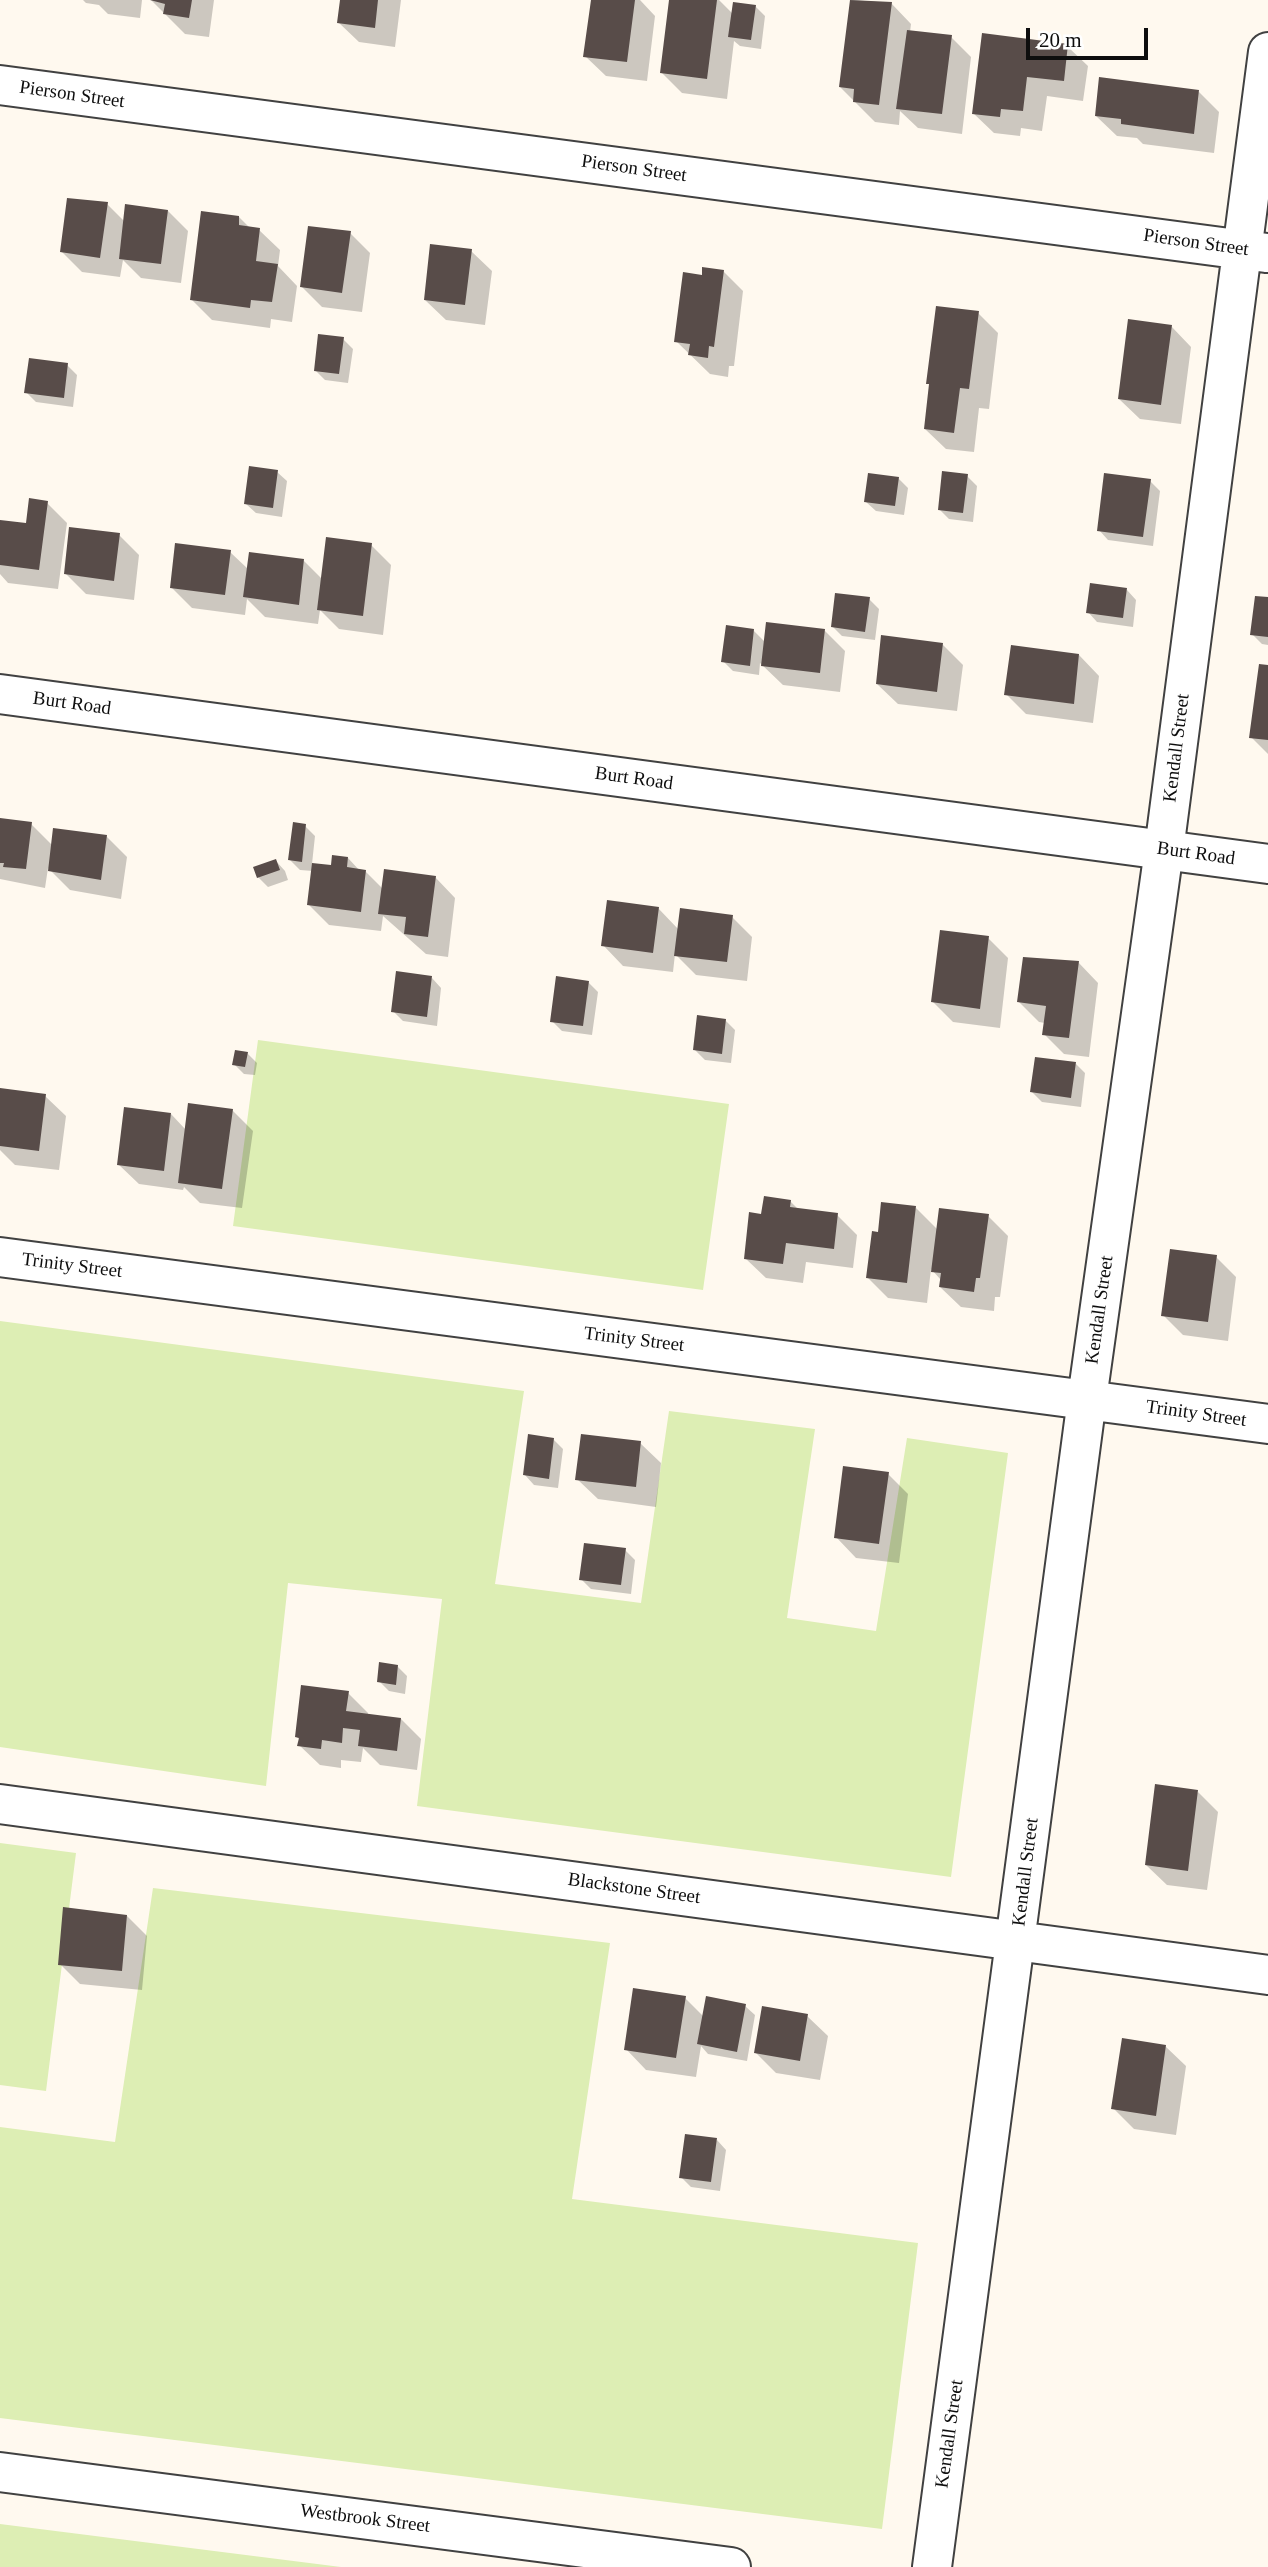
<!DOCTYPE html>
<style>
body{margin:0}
#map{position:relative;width:1268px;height:2567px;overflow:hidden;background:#fff9ef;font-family:Georgia,serif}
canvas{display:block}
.scale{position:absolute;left:1026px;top:28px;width:122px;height:32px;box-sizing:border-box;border:4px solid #0e0e0e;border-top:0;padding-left:9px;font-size:21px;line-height:24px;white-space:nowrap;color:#0e0e0e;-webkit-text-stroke:5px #fff;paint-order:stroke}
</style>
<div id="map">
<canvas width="1268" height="2567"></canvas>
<div class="scale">20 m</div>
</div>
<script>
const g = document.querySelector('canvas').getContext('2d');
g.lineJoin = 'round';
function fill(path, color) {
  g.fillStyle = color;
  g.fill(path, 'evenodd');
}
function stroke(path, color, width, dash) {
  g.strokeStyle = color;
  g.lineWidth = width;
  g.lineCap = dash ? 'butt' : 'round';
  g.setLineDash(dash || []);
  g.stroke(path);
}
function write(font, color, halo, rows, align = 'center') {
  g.font = font + ' Georgia,serif';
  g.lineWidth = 7;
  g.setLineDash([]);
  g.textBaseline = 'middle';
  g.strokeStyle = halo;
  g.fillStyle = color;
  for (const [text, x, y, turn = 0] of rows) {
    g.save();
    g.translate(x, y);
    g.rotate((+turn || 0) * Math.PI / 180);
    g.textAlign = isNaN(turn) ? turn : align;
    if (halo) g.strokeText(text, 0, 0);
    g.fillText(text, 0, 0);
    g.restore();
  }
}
fill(new Path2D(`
 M258 1040 729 1104 703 1290 233 1226Z
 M0 1321 524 1391 495 1584 641 1603 669 1411 815 1429 787 1618 876 1631 907 1438 1008 1453 951 1877 417 1806 442 1599 288 1583 266 1786 0 1747Z
 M0 1843 76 1853 46 2091 0 2085Z
 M153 1888 610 1943 572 2199 918 2243 882 2529 0 2418V2127L115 2142Z
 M0 2524 341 2567H0Z`), '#ddeeb4');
fill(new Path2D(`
 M83 0H142L140 18 108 14 99 5 86 3Z
 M151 0H214L209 37 185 34Z
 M341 0H401L395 47 359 42 338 22Z
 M593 0H640L655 16 647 81 606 76 585 56Z
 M671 0H719L733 14 755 6 765 16 761 49 740 46 734 41 727 99 682 93 662 73Z
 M852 0 891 3 911 24 910 32 951 37 971 57 962 134 918 128 900 111 899 125 875 122 840 87Z
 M1067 46 1088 66 1083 101 1047 96 1042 131 1021 128 1020 136 994 133 973 113Z
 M1199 92 1219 112 1214 153 1143 144 1137 138 1117 136 1096 116Z
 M107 204 125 222 168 211 188 231 181 283 141 278 123 260 120 277 82 272 62 252Z
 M239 217 250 228 259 230 280 250 278 266 297 286 292 322 271 319 270 328 212 320 192 300Z
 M350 233 370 253 362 312 322 307 302 287Z
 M471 251 492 271 485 325 446 320 425 300Z
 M723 271 743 291 734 366H729L728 377 710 374 676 341 704 277Z
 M978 313 998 333 989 409 979 408 974 452 946 449 925 429 931 386 928 383Z
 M1171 326 1191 347 1181 424 1140 419 1119 399Z
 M343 339 353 349 348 383 325 380 315 370Z
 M67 365 77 375 73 407 36 402 26 392Z
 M277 472 287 481 282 517 256 513 246 504Z
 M967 476 977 486 973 522 949 519 939 509Z
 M898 478 908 488 904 515 876 511 866 502Z
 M1150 481 1160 491 1153 546 1108 540 1099 530Z
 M47 503 67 523 58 589 8 583 0 574V521L27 525Z
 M119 535 139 555 134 600 86 594 66 574Z
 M371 545 391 565 383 635 339 629 320 610 318 624 265 617 247 599 245 615 192 608 172 588 230 552 248 569 304 561 323 580Z
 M1127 590 1136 600 1133 627 1097 622 1088 612Z
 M869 599 879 609 875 640 842 636 832 626Z
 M1268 599V645L1262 644 1252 634Z
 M753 630 765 642 825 631 845 651 840 692 783 685 760 663 759 675 733 671 723 661Z
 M942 644 963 665 957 711 898 704 877 684Z
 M1079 655 1099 676 1093 723 1026 714 1006 694Z
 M1268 667V754L1251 737Z
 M0 820 31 824 53 846 106 836 127 857 121 899 70 890 48 868 45 888 0 879Z
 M305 826 315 836 312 864 332 867 348 858 360 871H365L383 889 435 877 455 898 448 957 426 954 383 916 381 931 329 925 308 904 313 871 300 870 290 860Z
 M276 861 285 871 288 880 268 887 258 877Z
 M658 908 679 930 732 917 752 937 747 981 696 975 675 954 673 972 623 966 603 945Z
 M988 938 1008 958 1000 1028 953 1022 933 1002Z
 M1078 962 1098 983 1089 1057 1064 1054 1044 1034 1045 1023 1039 1022 1019 1002Z
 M432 978 441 988 437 1026 403 1021 393 1011Z
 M588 982 598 992 592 1035 562 1031 552 1021Z
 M725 1020 735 1030 731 1063 705 1060 695 1050Z
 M247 1053 257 1063 255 1075 244 1074 234 1064Z
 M1076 1064 1085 1073 1081 1107 1042 1102 1032 1092Z
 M45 1096 66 1116 59 1170 15 1165 0 1150V1097Z
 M232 1110 253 1131 242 1208 200 1203 184 1187 183 1190 139 1184 118 1164 171 1114 186 1130Z
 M790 1201 799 1210 837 1215 857 1235 853 1268 806 1262 803 1283 766 1278 745 1258 762 1216Z
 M916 1208 938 1230 988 1216 1008 1236 1000 1297H995L994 1311 961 1307 940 1287 941 1280 931 1269 927 1303 888 1298 868 1278 880 1234Z
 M1216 1257 1236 1277 1228 1341 1183 1335 1163 1315Z
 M553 1439 563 1449 558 1488 534 1485 525 1475Z
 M640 1443 661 1463 656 1507 598 1499 577 1479Z
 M888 1474 908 1494 899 1563 856 1558 836 1537Z
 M625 1550 635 1560 631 1594 591 1589 581 1579Z
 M397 1666 407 1676 405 1694 389 1691 379 1681Z
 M348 1693 368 1713V1715L401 1719 421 1739 417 1770 380 1765 363 1748 361 1762 341 1760V1768L320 1765 299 1745 300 1740 297 1737Z
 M1198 1792 1218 1812 1207 1890 1167 1885 1146 1865Z
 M127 1916 147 1936 142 1990 80 1984 60 1964Z
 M685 1998 704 2017 745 2006 755 2015 747 2061 708 2054 701 2046 696 2077 646 2070 626 2049Z
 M807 2016 828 2036 820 2080 776 2073 755 2052Z
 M1165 2046 1186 2066 1176 2135 1134 2129 1113 2108Z
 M717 2140 726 2150 720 2191 691 2187 681 2177Z`), '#0003');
fill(new Path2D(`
 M150 0H192L189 18 163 14 165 4Z
 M340 0H378L375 28 337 23Z
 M591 0H635L627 62 583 57Z
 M669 0H717L707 79 660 73Z
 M850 0 892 2 879 105 853 102 854 89 839 87Z
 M733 2 756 5 751 40 728 37Z
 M907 30 952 35 942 114 896 109Z
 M982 33 1068 44 1064 81 1027 77 1023 111 1001 109 1000 117 972 114Z
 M1099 77 1199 90 1194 134 1121 124V119L1095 116Z
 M67 198 108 202 100 258 60 252Z
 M125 204 168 210 161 264 119 259Z
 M201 211 239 216V225L260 228 256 261 278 264 272 302 251 300 250 308 190 300Z
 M308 226 351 231 342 293 300 287Z
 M430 244 472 249 465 305 424 300Z
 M702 267 724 270 714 347 709 346 708 358 688 355 690 344 674 342 683 272 702 275Z
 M936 306 979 311 969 389 960 388 954 433 924 429 929 384H926Z
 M1128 319 1172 325 1161 405 1118 399Z
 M318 334 344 337 339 374 314 371Z
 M29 358 68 363 64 398 24 393Z
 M249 466 278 470 273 508 244 504Z
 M942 471 968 474 963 513 938 510Z
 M868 473 899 477 895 506 864 502Z
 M1104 473 1151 479 1143 537 1097 531Z
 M29 498 48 501 39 570 0 565V520L26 523Z
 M69 527 120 533 114 581 64 574Z
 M326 537 372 543 363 616 317 610Z
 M175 543 231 550 225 595 170 588Z
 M249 552 304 559 299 605 243 597Z
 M1090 583 1127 588 1123 618 1086 613Z
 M835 593 870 597 865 632 831 627Z
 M1255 596 1268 597V637L1250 635Z
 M766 622 825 629 820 673 761 666Z
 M726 625 754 629 750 666 721 662Z
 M881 635 943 643 937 692 876 684Z
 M1011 645 1079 654 1074 704 1004 695Z
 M1259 664 1268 665V740L1249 738Z
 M0 818 32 822 26 869 3 867 4 863H0Z
 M293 822 306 824 302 862 288 860Z
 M53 828 107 835 101 880 48 871Z
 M332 855 348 857 347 867 366 870 361 912 307 905 312 863 331 865Z
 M276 859 280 870 257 878 253 867Z
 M384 869 436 876 428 937 404 934 406 917 378 914Z
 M607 900 659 907 653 953 601 946Z
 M680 908 733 915 727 962 674 956Z
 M940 930 989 936 980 1009 931 1002Z
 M1023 957 1079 961 1069 1038 1042 1035 1046 1006 1017 1002Z
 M396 971 432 976 427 1017 391 1012Z
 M556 976 589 981 583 1026 550 1022Z
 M697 1015 726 1019 722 1054 693 1050Z
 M235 1050 248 1052 245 1067 232 1065Z
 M1035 1057 1076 1062 1071 1098 1030 1092Z
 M0 1088 46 1094 39 1151 0 1146Z
 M188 1103 233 1109 222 1189 178 1183Z
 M124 1107 171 1113 164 1171 117 1165Z
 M764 1196 791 1200 790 1207 838 1213 834 1249 786 1243 783 1264 744 1259 749 1212 761 1214Z
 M881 1202 916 1206 907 1283 866 1278 872 1231 878 1232Z
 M939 1208 989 1214 980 1278H976L974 1292 939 1287 941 1273 931 1272Z
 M1170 1249 1217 1255 1208 1322 1161 1316Z
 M528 1434 554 1438 549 1479 523 1475Z
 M581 1434 641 1441 636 1487 575 1480Z
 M843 1466 889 1472 879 1544 834 1538Z
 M584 1543 626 1548 621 1585 579 1580Z
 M379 1662 398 1665 396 1685 377 1682Z
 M301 1685 349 1691 346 1711 401 1718 397 1751 358 1746 360 1730 343 1728 342 1743 322 1740 321 1749 297 1746 299 1738 295 1737Z
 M1155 1784 1198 1790 1188 1871 1145 1865Z
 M63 1907 127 1915 122 1971 58 1965Z
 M633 1988 686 1996 676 2058 624 2050Z
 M706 1996 746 2004 737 2052 697 2044Z
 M762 2006 808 2014 800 2061 754 2053Z
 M1122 2038 1166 2045 1156 2116 1111 2109Z
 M685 2134 717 2138 711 2182 679 2178Z`), '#584c49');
const minor = new Path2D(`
 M0 85 1266 253
 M0 1257 1268 1424
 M0 1804 1268 1975
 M0 2472 731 2567
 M932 2567 1087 1399 1164 850 1268 52`);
const tertiary = new Path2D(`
 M0 694 1268 864`);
stroke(minor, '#414141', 42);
stroke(tertiary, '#414141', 42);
stroke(minor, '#fff', 38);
stroke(tertiary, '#fff', 38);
write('19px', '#0e0e0e', '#fff', [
 ["Pierson Street",72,95,8],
 ["Pierson Street",634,169,8],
 ["Pierson Street",1196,243,8],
 ["Burt Road",72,704,8],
 ["Kendall Street",1177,748,-83],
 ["Burt Road",634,779,8],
 ["Burt Road",1196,854,8],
 ["Trinity Street",72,1266,7],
 ["Kendall Street",1100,1310,-82],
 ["Trinity Street",634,1340,7],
 ["Trinity Street",1196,1414,8],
 ["Kendall Street",1026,1872,-83],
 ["Blackstone Street",634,1889,8],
 ["Kendall Street",950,2434,-82],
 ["Westbrook Street",365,2519,7]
]);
</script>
